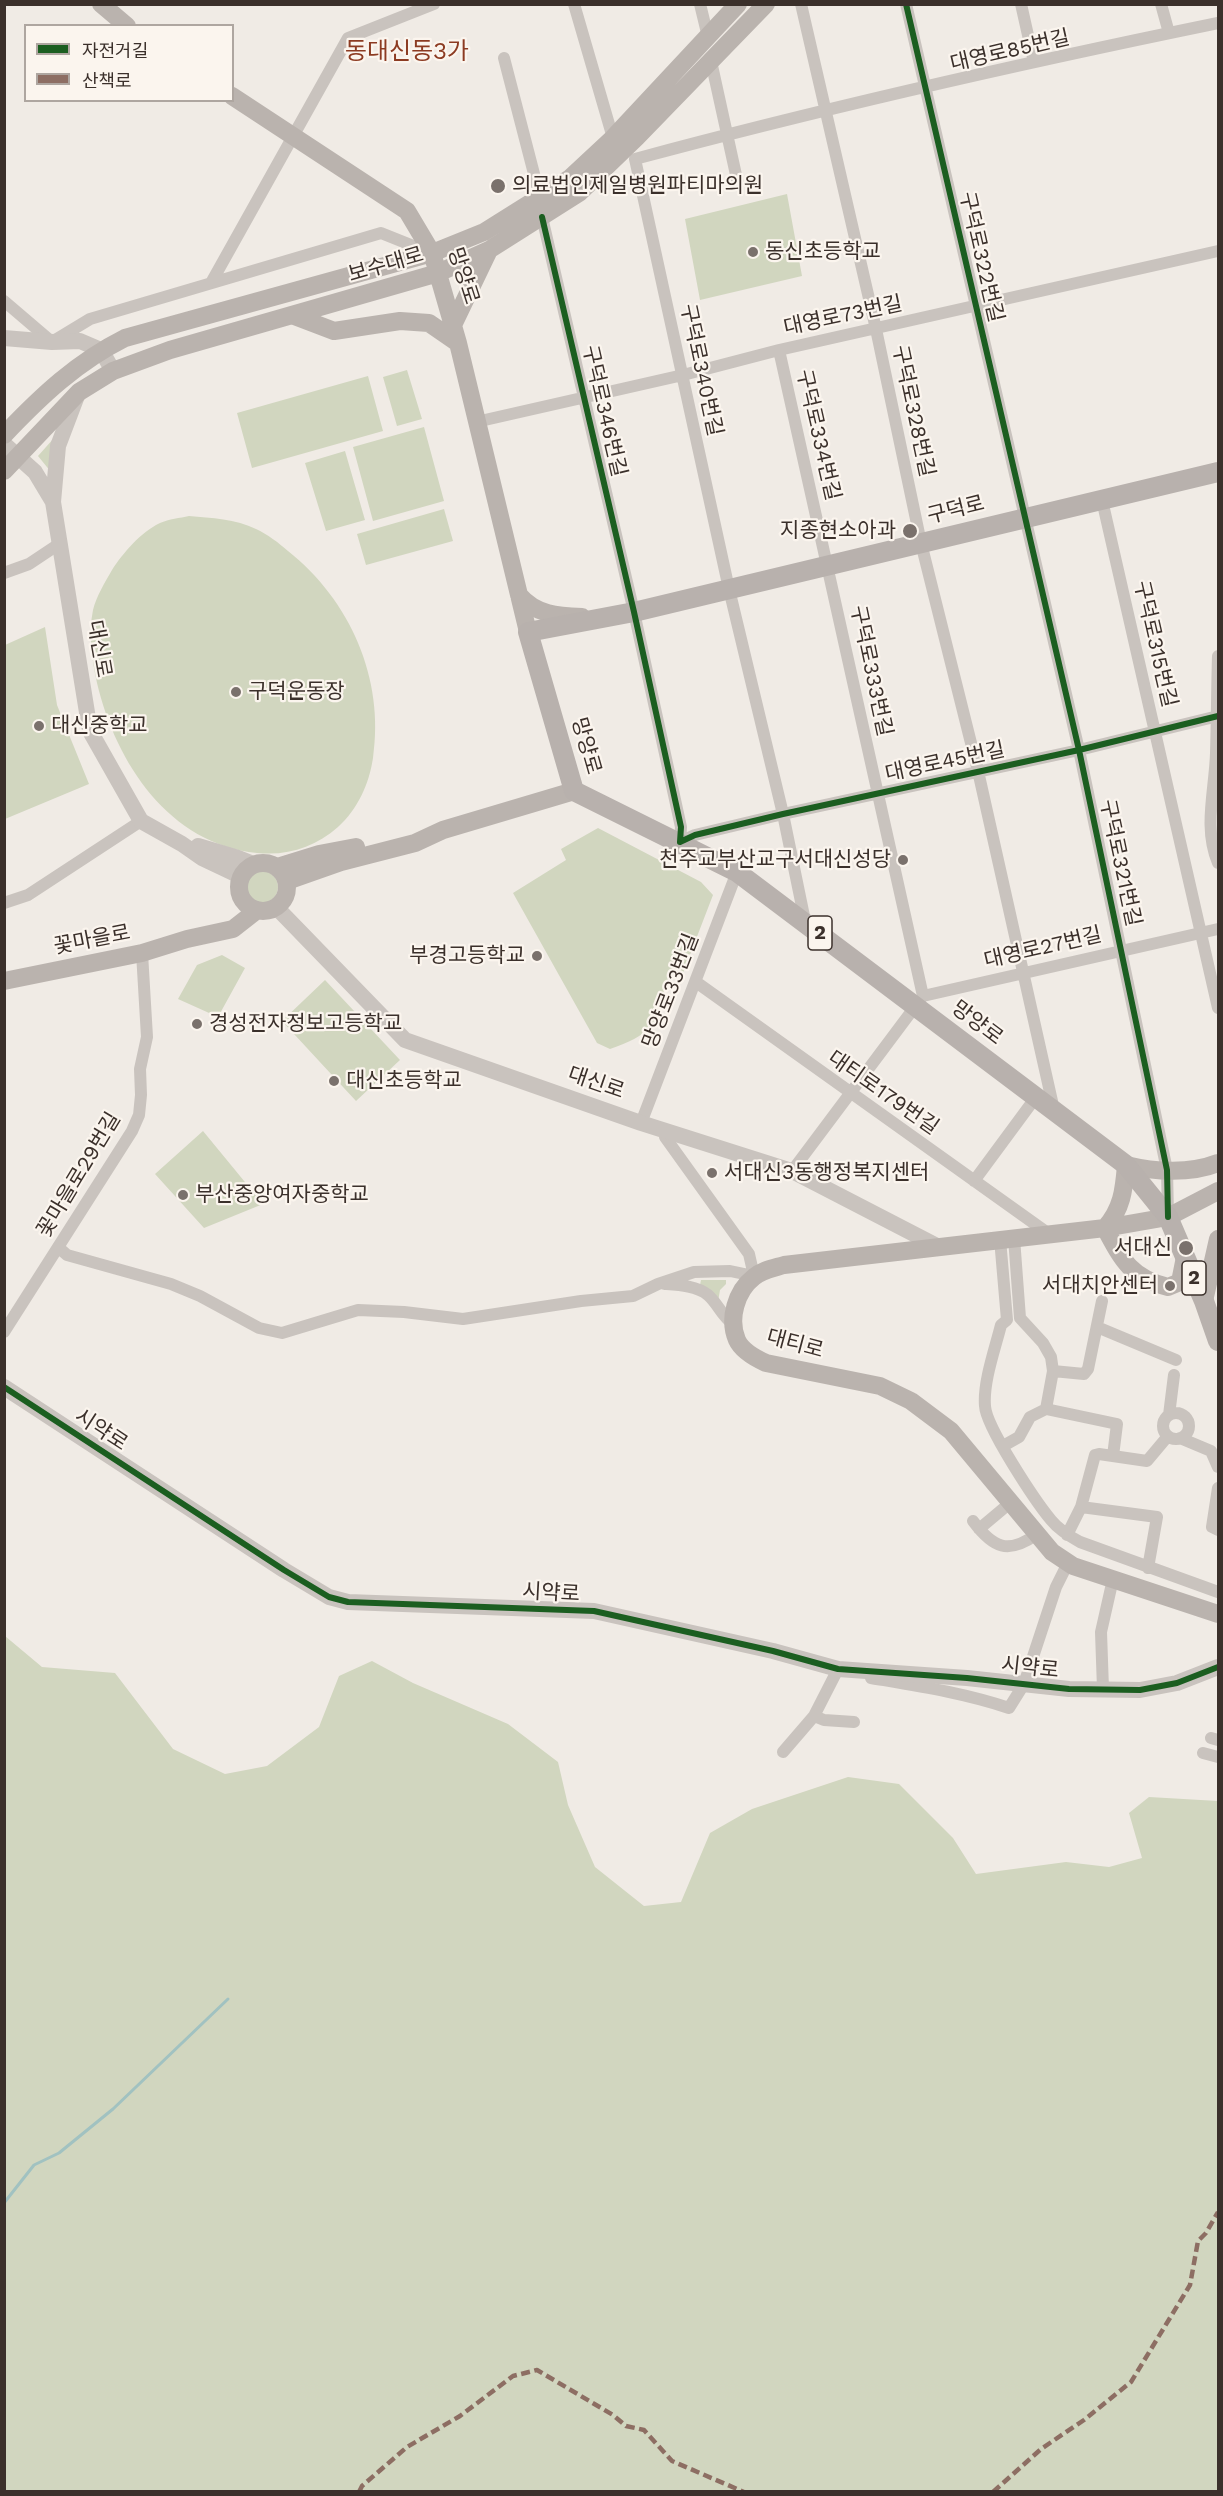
<!DOCTYPE html>
<meta charset="utf-8">
<style>
body{margin:0}
#map{position:relative;width:1223px;height:2496px;overflow:hidden;background:#f0ebe5;font-family:"Work Sans","Noto Sans KR",sans-serif}
canvas{display:block}
.frame{position:absolute;inset:0;border:6px solid #3b302b;pointer-events:none}
.legend{position:absolute;left:24px;top:24px;width:210px;height:78px;box-sizing:border-box;background:#fbf5ee;border:2px solid #aea6a0;margin:0;padding:8px 10px;list-style:none;font-size:18px;color:#3b302b}
.legend li{display:flex;align-items:center;gap:12px;height:30px}
.legend b{width:30px;border:2px solid #aea6a0}
</style>
<div id="map">
<canvas width="1223" height="2496"></canvas>
<div class="frame"></div>
<ul class="legend">
<li><b style="height:8px;background:#1b5e20"></b>자전거길</li>
<li><b style="height:8px;background:#8d6e63"></b>산책로</li>
</ul>
</div>
<script>
const g = document.querySelector('canvas').getContext('2d');
g.lineJoin = 'round';
function fill(path, color) {
  g.fillStyle = color;
  g.fill(path, 'evenodd');
}
function stroke(path, color, width, dash) {
  g.strokeStyle = color;
  g.lineWidth = width;
  g.lineCap = dash ? 'butt' : 'round';
  g.setLineDash(dash || []);
  g.stroke(path);
}
function write(font, color, halo, rows, align = 'center') {
  g.font = font + ' "Work Sans","Noto Sans KR",sans-serif';
  g.lineWidth = 4.5;
  g.setLineDash([]);
  g.textBaseline = 'middle';
  g.strokeStyle = halo;
  g.fillStyle = color;
  for (const [text, x, y, turn = 0] of rows) {
    g.save();
    g.translate(x, y);
    g.rotate((+turn || 0) * Math.PI / 180);
    g.textAlign = isNaN(turn) ? turn : align;
    if (halo) g.strokeText(text, 0, 0);
    g.fillText(text, 0, 0);
    g.restore();
  }
}
fill(new Path2D(`
 M787 194 802 276 700 300 685 219Z
 M407 370 422 419 397 426 383 377Z
 M368 376 383 431 252 468 237 413Z
 M424 427 444 501 373 521 353 447Z
 M54 438 51 472 38 456Z
 M345 451 365 520 326 531 305 463Z
 M444 509 453 541 366 565 357 534Z
 M189 516C211 518 236 519 256 529 267 534 279 543 288 551 350 600 385 679 373 758 369 784 358 809 338 827 315 847 289 856 257 853 169 844 116 763 97 683 92 660 88 634 93 610 96 597 105 582 112 570 123 553 141 532 160 523 169 519 180 518 189 516Z
 M45 627 57 705 89 784 5 819V645Z
 M598 828 701 882 713 895 683 973 665 984C659 1024 649 1036 610 1049L597 1043 513 893 566 860 561 849Z
 M246 887a16 16 0 1 1 32 0a16 16 0 1 1-32 0Z
 M222 955 245 968 218 1017 178 999 197 965Z
 M325 980 400 1060 356 1101 282 1021Z
 M203 1131 263 1204 204 1228 155 1174Z
 M701 1280H726V1284L720 1290 718 1302 700 1285Z
 M5 1636 42 1667 115 1673 173 1749 225 1774 267 1766 319 1727 339 1676 372 1661 413 1683 508 1724 558 1762 568 1805 595 1867 644 1906 681 1902 710 1833 752 1809 848 1777 899 1784 953 1838 976 1874 1066 1862 1109 1867 1142 1858 1129 1813 1149 1797 1218 1801V2491H5Z`), '#d1d6bf');
stroke(new Path2D(`
 M4 2203 34 2165 59 2153 113 2109 228 1999`), '#a1c2c1', 3);
stroke(new Path2D(`
 M574 4 613 138
 M700 4 708 37
 M801 4 876 329 921 543 978 771 1054 1110
 M906 4 1079 750 1167 1170 1168 1216
 M1021 4 1034 62
 M1161 4 1169 33
 M504 58 540 197
 M711 61 738 184
 M635 159 729 589 783 814 805 921
 M635 159C828 107 1023 63 1218 23
 M542 217 634 612 681 827 680 842 695 835 783 814 1079 750 1218 716
 M211 283 348 38 434 4
 M4 301 52 342 90 319 381 233 431 253
 M779 350 923 996
 M476 422 683 375 779 350 1218 251
 M1102 500 1218 1008
 M4 573 29 564 59 544
 M1218 656C1217 688 1217 720 1216 753 1215 790 1203 828 1218 863
 M4 903 28 895 141 821
 M696 982 1049 1234
 M641 1123 737 872
 M792 1171 923 996 1218 929
 M974 1181 1036 1097
 M1014 1238 1020 1318 1043 1343 1051 1357 1053 1371 1046 1409 1117 1424 1113 1456
 M1000 1239 1007 1320 1001 1325C995 1349 983 1382 985 1406 986 1427 1036 1502 1051 1520 1059 1530 1069 1536 1080 1542L1218 1592
 M58 1247 67 1255 171 1284 200 1296 259 1328 282 1333 358 1310 404 1312 463 1319 581 1301 633 1296 658 1284 694 1272 730 1271 754 1276 749 1254 665 1137V1130
 M665 1284C679 1285 697 1286 708 1295 719 1305 720 1314 734 1325
 M1097 1327 1176 1360
 M4 1332 132 1131 139 1115 141 1095 140 1069 147 1037 142 953
 M1053 1371 1084 1374 1088 1369 1102 1301
 M1163 1426a13 13 0 1 1 26 0a13 13 0 1 1-26 0Z
 M1169 1415 1174 1375
 M1180 1438 1211 1451 1218 1467
 M1003 1446 1019 1437 1030 1417 1046 1409
 M1218 1488 1212 1527 1218 1530
 M973 1521C993 1548 1008 1555 1037 1534
 M979 1529 1010 1503
 M1067 1535 1081 1507
 M1148 1568 1157 1517 1081 1507 1095 1455 1099 1454 1147 1461 1168 1436
 M871 1678C918 1686 964 1693 1009 1708L1024 1684 1056 1587 1068 1563
 M1103 1689 1101 1632 1113 1579
 M814 1716 824 1720 854 1722
 M1211 1738 1218 1740
 M783 1752 814 1716 838 1669
 M1203 1753 1218 1757`), '#c9c3be', 12);
stroke(new Path2D(`
 M4 338 52 342 80 341 101 350 113 371
 M4 444 35 472 53 502 90 731 141 821 182 844 202 858 240 876
 M53 502 58 446 77 396
 M198 846 238 858 253 864
 M276 907 405 1040 641 1123 792 1171 939 1247
 M4 1387 284 1570 329 1597 348 1602 594 1611 773 1651 838 1669 967 1678 1069 1689 1140 1690 1177 1683 1218 1667`), '#c9c3be', 16);
stroke(new Path2D(`
 M101 4 127 26
 M232 96 407 211 432 253 458 343 528 632
 M292 315 334 331 400 321 429 323 458 343
 M453 325 489 250
 M4 435C41 396 77 362 125 338L432 253 484 232 570 178 613 138 738 4
 M4 471 79 392 113 371 170 350 438 273 489 250 579 193 637 137 766 4
 M519 595C536 615 558 616 582 617
 M239 887a24 24 0 1 1 48 0a24 24 0 1 1-48 0Z
 M277 867 319 854 356 847
 M287 881 341 862 415 843 443 830 574 791
 M4 981 142 953 187 939 233 929 256 911
 M1218 1191 1168 1217 1105 1228 784 1265C774 1268 762 1270 754 1277 736 1291 728 1319 737 1340 742 1351 755 1358 766 1363L880 1386 911 1401 951 1431 1052 1552 1073 1566 1218 1614
 M1185 1257 1180 1282 1168 1287C1131 1278 1122 1260 1105 1228 1122 1209 1124 1190 1126 1165 1155 1172 1190 1174 1218 1163
 M1204 1301 1218 1239`), '#bab3ae', 18);
stroke(new Path2D(`
 M1218 472 634 612 528 632 574 791 737 872 1126 1165 1168 1217 1204 1301 1218 1341`), '#b8b1ad', 20);
stroke(new Path2D(`
 M359 2492 362 2486 407 2447 460 2416 513 2376 537 2370 613 2415 626 2426 644 2430 672 2461 744 2492
 M993 2492 1041 2449 1084 2420 1131 2382 1190 2285 1198 2241 1206 2233 1218 2212`), '#8d6e63', 4.5, [9, 4.5]);
stroke(new Path2D(`
 M906 4 1079 750 1167 1170 1168 1217
 M542 217 634 612 681 827 680 842 695 835 783 814 1079 750 1218 716
 M4 1387 284 1570 329 1597 348 1602 594 1611 773 1651 838 1669 967 1678 1069 1689 1140 1690 1177 1683 1218 1667`), '#1b5e20', 6);
for (const [x, y, r, color] of [
 [498,186,8,"#7a716c"],
 [753,252,6,"#7a716c"],
 [910,531,8,"#7a716c"],
 [236,692,6,"#7a716c"],
 [39,726,6,"#7a716c"],
 [903,860,6,"#7a716c"],
 [537,956,6,"#7a716c"],
 [197,1024,6,"#7a716c"],
 [334,1081,6,"#7a716c"],
 [712,1173,6,"#7a716c"],
 [183,1195,6,"#7a716c"],
 [1186,1248,8,"#7a716c"],
 [1170,1286,6,"#7a716c"]
]) {
  const dot = new Path2D();
  dot.arc(x, y, r, 0, 2 * Math.PI);
  g.fillStyle = color;
  g.fill(dot);
  stroke(dot, '#fbf5ee', 2);
}
for (const [x, y, w] of [
 [820,933,24],
 [1194,1278,24]
]) {
  const box = new Path2D();
  box.roundRect(x - w / 2, y - 17, w, 34, 4.5);
  g.fillStyle = '#fbf5ee';
  g.fill(box);
  stroke(box, '#3b302b', 1.5);
}
write('bold 20px', '#3b302b', null, [
 ["2",820,933],
 ["2",1194,1278]
]);
write('21px', '#3b302b', '#fbf5ee', [
 ["대영로85번길",1010,51,-13],
 ["구덕로322번길",981,257,77],
 ["보수대로",386,265,-16],
 ["망양로",463,276,72],
 ["대영로73번길",843,316,-12],
 ["구덕로340번길",701,370,78],
 ["구덕로346번길",604,411,77],
 ["구덕로328번길",913,411,78],
 ["구덕로334번길",818,435,77],
 ["구덕로",956,510,-14],
 ["구덕로315번길",1155,644,77],
 ["대신로",99,649,80],
 ["구덕로333번길",871,671,78],
 ["망양로",586,746,74],
 ["대영로45번길",945,762,-12],
 ["구덕로321번길",1120,863,78],
 ["꽃마을로",92,940,-11],
 ["대영로27번길",1043,948,-13],
 ["망양로33번길",671,991,-69],
 ["망양로",977,1023,37],
 ["대신로",596,1083,19],
 ["대티로179번길",883,1093,35],
 ["꽃마을로29번길",79,1175,-59],
 ["대티로",795,1344,15],
 ["시약로",101,1430,33],
 ["시약로",551,1593,3],
 ["시약로",1030,1668,6]
]);
write('21px', '#3b302b', '#fbf5ee', [
 ["의료법인제일병원파티마의원",512,186],
 ["동신초등학교",765,252],
 ["지종현소아과",896,531,"right"],
 ["구덕운동장",248,692],
 ["대신중학교",51,726],
 ["천주교부산교구서대신성당",891,860,"right"],
 ["부경고등학교",525,956,"right"],
 ["경성전자정보고등학교",209,1024],
 ["대신초등학교",346,1081],
 ["서대신3동행정복지센터",724,1173],
 ["부산중앙여자중학교",195,1195],
 ["서대신",1172,1248,"right"],
 ["서대치안센터",1158,1286,"right"]
], 'left');
write('24px', '#8c3b22', '#fbf5ee', [
 ["동대신동3가",407,52]
]);
</script>
